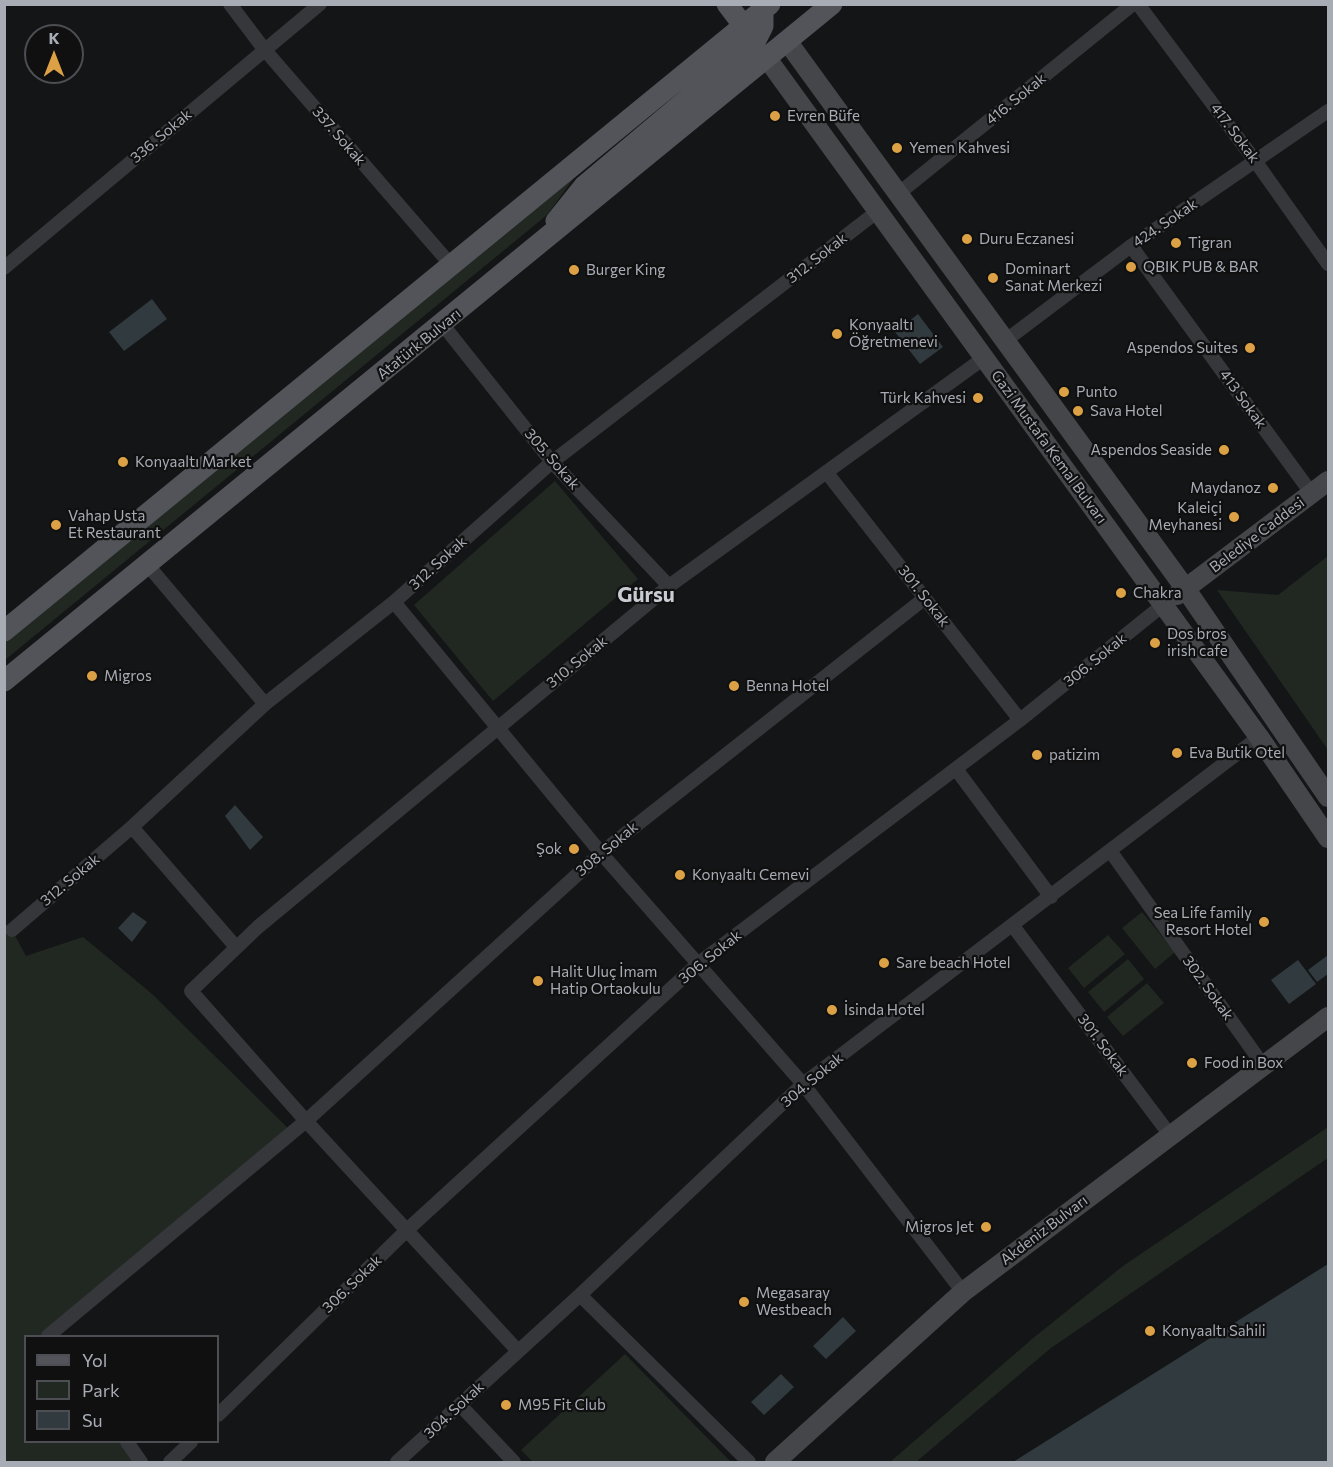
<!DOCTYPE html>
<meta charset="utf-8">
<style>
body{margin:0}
#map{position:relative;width:1333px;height:1467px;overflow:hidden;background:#141516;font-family:Commissioner,sans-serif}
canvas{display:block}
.frame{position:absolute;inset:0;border:6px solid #a8acb5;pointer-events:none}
.legend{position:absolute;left:24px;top:1335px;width:195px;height:108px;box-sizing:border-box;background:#101011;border:2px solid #4d4e53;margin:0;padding:8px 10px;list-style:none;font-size:18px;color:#a8acb5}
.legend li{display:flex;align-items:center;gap:12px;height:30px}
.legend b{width:30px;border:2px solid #4d4e53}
.north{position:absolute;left:24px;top:24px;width:60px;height:60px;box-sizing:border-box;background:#101011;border:2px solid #4d4e53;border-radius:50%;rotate:0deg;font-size:16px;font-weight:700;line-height:24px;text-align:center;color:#a8acb5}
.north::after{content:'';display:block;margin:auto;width:21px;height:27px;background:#dda145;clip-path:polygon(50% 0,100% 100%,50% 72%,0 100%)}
</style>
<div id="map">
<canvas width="1333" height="1467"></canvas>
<div class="frame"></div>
<ul class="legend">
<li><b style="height:8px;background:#525459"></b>Yol</li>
<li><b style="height:16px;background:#212822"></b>Park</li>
<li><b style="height:16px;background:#313a3f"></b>Su</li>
</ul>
<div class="north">K</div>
</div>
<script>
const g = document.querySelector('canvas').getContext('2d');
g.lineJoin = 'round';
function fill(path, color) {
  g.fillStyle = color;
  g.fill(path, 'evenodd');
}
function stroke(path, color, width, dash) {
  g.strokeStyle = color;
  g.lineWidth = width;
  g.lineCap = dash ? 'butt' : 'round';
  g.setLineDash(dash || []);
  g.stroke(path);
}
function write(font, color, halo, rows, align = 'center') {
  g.font = font + ' Commissioner,sans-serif';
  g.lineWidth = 4.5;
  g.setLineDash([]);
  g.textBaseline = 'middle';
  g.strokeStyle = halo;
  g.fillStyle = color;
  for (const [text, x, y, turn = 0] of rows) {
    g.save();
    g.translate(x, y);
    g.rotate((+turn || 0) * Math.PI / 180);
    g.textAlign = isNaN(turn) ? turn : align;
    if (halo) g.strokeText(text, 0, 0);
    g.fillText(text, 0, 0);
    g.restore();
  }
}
fill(new Path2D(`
 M717 54 574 178 547 215 5 660V642Z
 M555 481 638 579 493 701 414 605Z
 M1328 556V750L1217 590 1278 595Z
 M1142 912 1175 952 1155 969 1122 928Z
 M4 923 12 930 26 956 83 937 151 993 292 1132 48 1336H26V1442H122L139 1462H5Z
 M1108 935 1125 954 1084 988 1068 968Z
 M1128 959 1144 979 1104 1012 1088 992Z
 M1147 983 1164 1003 1123 1036 1107 1017Z
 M1328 1127V1158L1051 1348 916 1462H890L1032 1339 1123 1266Z
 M625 1354 731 1462H533L521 1450Z`), '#212822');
fill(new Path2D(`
 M152 299 167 319 124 351 109 332Z
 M918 314 943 347 920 364 895 332Z
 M235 805 263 837 250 850 225 816Z
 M133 912 147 922 132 942 118 928Z
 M1328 955V974L1317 982 1308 970Z
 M1298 960 1316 984 1289 1004 1271 980Z
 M1328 1264V1462H1013Z
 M843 1317 856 1331 826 1359 813 1346Z
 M781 1374 794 1387 764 1415 751 1402Z`), '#313a3f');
stroke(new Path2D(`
 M230 4 264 49 451 265
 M1138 4 1256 162 1328 264
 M898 194 1133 4
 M1131 246 1312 494
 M4 268 320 4
 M443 325 552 462 669 586
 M1005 341 1131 246 1328 111
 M827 473 1020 720
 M146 563 265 704
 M394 602 601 853 803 1084 963 1292
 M956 769 1051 897
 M132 827 236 947
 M1111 852 1263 1065
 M1013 926 1170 1135
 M12 930 132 827 265 704 394 602 552 462 878 211
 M580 1295 749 1462
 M48 1336 306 1121 601 853 925 598
 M518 1351 306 1121 191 991 258 927 669 586 984 358
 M460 1405 514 1462
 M218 1415 407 1230 699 963 1020 720 1163 605
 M127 1442 141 1462
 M170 1462 191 1442
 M397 1462 580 1295 803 1084 1259 737`), '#36373b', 14);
stroke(new Path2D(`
 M787 41 1185 588 1328 797
 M766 57 1259 737 1328 838
 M1177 595 1328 481
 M775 1462 963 1292 1328 1017`), '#44464a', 20);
stroke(new Path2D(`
 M727 4 752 37
 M556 221 584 186 755 42 763 26V10
 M4 631 770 4
 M4 681 832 4`), '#525459', 21);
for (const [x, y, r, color] of [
 [775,116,6,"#dda145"],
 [897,148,6,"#dda145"],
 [967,239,6,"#dda145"],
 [1176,243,6,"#dda145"],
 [1131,267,6,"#dda145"],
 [574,270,6,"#dda145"],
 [993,278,6,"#dda145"],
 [837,334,6,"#dda145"],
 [1250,348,6,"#dda145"],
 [1064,392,6,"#dda145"],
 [978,398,6,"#dda145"],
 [1078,411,6,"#dda145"],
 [1224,450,6,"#dda145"],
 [123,462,6,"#dda145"],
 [1273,488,6,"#dda145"],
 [1234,517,6,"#dda145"],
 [56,525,6,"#dda145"],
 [1121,593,6,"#dda145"],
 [1155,643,6,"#dda145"],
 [92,676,6,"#dda145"],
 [734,686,6,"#dda145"],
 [1177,753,6,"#dda145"],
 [1037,755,6,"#dda145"],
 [574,849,6,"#dda145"],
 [680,875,6,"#dda145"],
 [1264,922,6,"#dda145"],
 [884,963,6,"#dda145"],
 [538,981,6,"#dda145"],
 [832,1010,6,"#dda145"],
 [1192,1063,6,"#dda145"],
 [986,1227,6,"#dda145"],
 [744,1302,6,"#dda145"],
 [1150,1331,6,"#dda145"],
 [506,1405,6,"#dda145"]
]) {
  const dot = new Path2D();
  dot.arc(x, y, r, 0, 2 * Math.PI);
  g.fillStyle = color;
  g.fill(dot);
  stroke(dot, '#101011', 2);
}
write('15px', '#a8acb5', '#101011', [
 ["416. Sokak",1016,99,-39],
 ["417. Sokak",1235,133,53],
 ["336. Sokak",161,136,-40],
 ["337. Sokak",339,136,49],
 ["424. Sokak",1165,223,-34],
 ["312. Sokak",817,258,-38],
 ["Atatürk Bulvarı",419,344,-39],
 ["413 Sokak",1243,399,54],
 ["Gazi Mustafa Kemal Bulvarı",1049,447,54],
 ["305. Sokak",552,459,49],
 ["Belediye Caddesi",1257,535,-37],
 ["312. Sokak",438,563,-42],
 ["301. Sokak",924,596,52],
 ["306. Sokak",1095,660,-39],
 ["310. Sokak",577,662,-39],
 ["308. Sokak",607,849,-40],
 ["312. Sokak",70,880,-40],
 ["306. Sokak",710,957,-39],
 ["302. Sokak",1208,988,54],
 ["301. Sokak",1103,1045,53],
 ["304. Sokak",812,1080,-40],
 ["Akdeniz Bulvarı",1044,1230,-37],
 ["306. Sokak",352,1284,-44],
 ["304. Sokak",454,1410,-43]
]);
write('15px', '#a8acb5', '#101011', [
 ["Evren Büfe",787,116],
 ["Yemen Kahvesi",909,148],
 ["Duru Eczanesi",979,239],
 ["Tigran",1188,243],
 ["QBIK PUB & BAR",1143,267],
 ["Dominart",1005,269],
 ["Sanat Merkezi",1005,286],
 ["Burger King",586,270],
 ["Konyaaltı",849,325],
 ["Öğretmenevi",849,342],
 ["Aspendos Suites",1238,348,"right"],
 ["Punto",1076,392],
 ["Türk Kahvesi",966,398,"right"],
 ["Sava Hotel",1090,411],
 ["Aspendos Seaside",1212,450,"right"],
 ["Konyaaltı Market",135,462],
 ["Maydanoz",1261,488,"right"],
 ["Kaleiçi",1222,508,"right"],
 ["Meyhanesi",1222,525,"right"],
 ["Vahap Usta",68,516],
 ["Et Restaurant",68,533],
 ["Chakra",1133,593],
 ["Dos bros",1167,634],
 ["irish cafe",1167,651],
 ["Migros",104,676],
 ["Benna Hotel",746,686],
 ["Eva Butik Otel",1189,753],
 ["patizim",1049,755],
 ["Şok",562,849,"right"],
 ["Konyaaltı Cemevi",692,875],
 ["Sea Life family",1252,913,"right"],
 ["Resort Hotel",1252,930,"right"],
 ["Sare beach Hotel",896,963],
 ["Halit Uluç İmam",550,972],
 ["Hatip Ortaokulu",550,989],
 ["İsinda Hotel",844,1010],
 ["Food in Box",1204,1063],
 ["Migros Jet",974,1227,"right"],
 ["Megasaray",756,1293],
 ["Westbeach",756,1310],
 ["Konyaaltı Sahili",1162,1331],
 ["M95 Fit Club",518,1405]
], 'left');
write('bold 21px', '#c8cbd1', '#101011', [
 ["Gürsu",646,595]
]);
</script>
